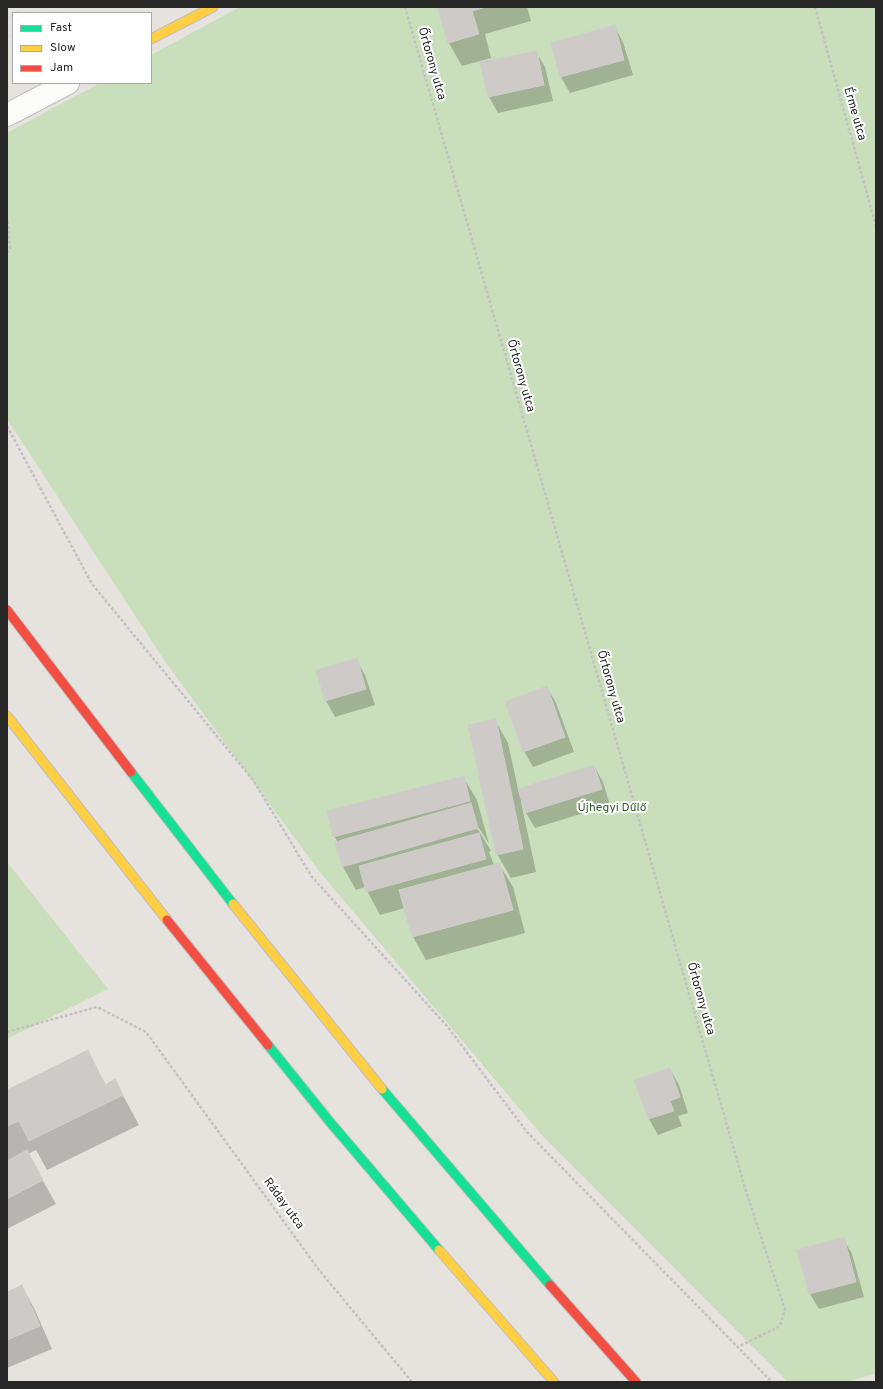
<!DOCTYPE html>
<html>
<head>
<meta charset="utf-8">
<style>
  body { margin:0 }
  #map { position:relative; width:883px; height:1389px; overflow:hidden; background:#e6e2de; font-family:Overpass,sans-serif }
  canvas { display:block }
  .frame { position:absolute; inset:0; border:8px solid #272727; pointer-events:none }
  .legend { position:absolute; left:12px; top:12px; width:140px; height:72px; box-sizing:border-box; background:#fff; border:1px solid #a9a9a9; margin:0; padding:5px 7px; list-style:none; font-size:12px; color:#272727 }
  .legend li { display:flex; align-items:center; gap:8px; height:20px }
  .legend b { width:20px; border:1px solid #a9a9a9 }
</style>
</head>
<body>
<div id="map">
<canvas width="883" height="1389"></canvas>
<div class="frame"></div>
<ul class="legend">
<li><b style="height:5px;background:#16e098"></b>Fast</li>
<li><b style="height:5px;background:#ffcf43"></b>Slow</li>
<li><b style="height:5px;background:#f24e42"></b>Jam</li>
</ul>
</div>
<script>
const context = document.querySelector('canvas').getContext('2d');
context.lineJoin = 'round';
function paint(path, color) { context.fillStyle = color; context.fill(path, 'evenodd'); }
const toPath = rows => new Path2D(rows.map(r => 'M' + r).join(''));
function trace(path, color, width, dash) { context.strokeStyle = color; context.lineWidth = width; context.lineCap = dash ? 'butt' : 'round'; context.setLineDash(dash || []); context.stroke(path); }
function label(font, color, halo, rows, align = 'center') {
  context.font = font + ' Overpass,sans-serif'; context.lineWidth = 4; context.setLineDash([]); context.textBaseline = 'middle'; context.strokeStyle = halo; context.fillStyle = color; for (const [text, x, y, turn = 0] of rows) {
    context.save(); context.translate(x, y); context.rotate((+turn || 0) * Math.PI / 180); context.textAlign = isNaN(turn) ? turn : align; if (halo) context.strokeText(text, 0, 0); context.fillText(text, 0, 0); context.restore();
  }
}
const green = toPath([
  [240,7,876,7,876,1373,847,1382,788,1382,541,1134,319,871,164,660,7,419,7,133,100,83,151,83,151,55],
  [7,862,108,989,7,1039]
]);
const shadow = toPath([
  [438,7,527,7,531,21,485,34,491,58,462,66,449,43],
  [614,26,623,42,633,75,570,93,561,77,552,44],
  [536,52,545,67,553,101,498,113,489,97,482,63],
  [356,659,365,675,375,705,335,717,326,701,317,671],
  [547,687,556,703,574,752,533,767,524,751],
  [495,720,508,743,518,789,594,766,603,782,610,805,535,828,526,813,522,801,521,802,536,872,511,878,497,854],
  [463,777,477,800,489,844,479,828,477,828,491,851,489,852,494,865,499,864,513,887,525,933,426,960,413,937,405,908,380,915,365,887,356,890,343,867,338,842,334,836],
  [87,1051,106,1085,115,1081,139,1125,47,1170,36,1150,28,1154,56,1204,7,1229,7,1091],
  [670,1069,679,1085,688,1113,678,1116,682,1126,658,1135,649,1119,635,1081],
  [843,1238,852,1254,864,1297,819,1309,810,1294],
  [22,1286,35,1310,52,1349,7,1368,7,1293]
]);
const building = toPath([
  [437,7,486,7,472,11,479,34,448,43,437,7],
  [615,25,624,60,560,77,551,43,615,25],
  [537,51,544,85,488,97,480,62,537,51],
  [357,658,366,689,325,701,316,670,357,658],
  [547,686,565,737,523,752,505,702,547,686],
  [496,719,523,849,496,855,468,725,496,719],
  [594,765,602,789,525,813,518,789,594,765],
  [464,776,470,801,333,837,327,811,464,776],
  [471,803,478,828,342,867,335,842,471,803],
  [479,833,486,859,366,892,359,866,479,833],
  [500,863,513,910,412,937,399,890,500,863],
  [88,1050,105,1085,115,1079,123,1095,29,1141,19,1121,7,1126,7,1090,88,1050],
  [670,1068,680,1097,670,1101,674,1111,648,1119,634,1080,670,1068],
  [27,1150,43,1180,7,1199,7,1161,27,1150],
  [844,1237,856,1282,809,1294,797,1250,844,1237],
  [22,1285,40,1326,7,1340,7,1292,22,1285]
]);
const path = toPath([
  [405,7,745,1188,785,1309,780,1326,738,1347],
  [815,7,876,226],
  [7,216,10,248,7,252],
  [7,426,92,584,253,780,312,877,447,1026,527,1132,772,1382],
  [7,1032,97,1007,146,1032,319,1270,412,1382]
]);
const street = toPath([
  [7,115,68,83]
]);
const fast = toPath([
  [131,772,233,904],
  [268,1045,330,1122,439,1250],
  [382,1089,550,1285]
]);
const slow = toPath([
  [151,39,213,7],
  [7,716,167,920],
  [233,904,382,1089],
  [439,1250,554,1382]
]);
const jam = toPath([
  [7,610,131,772],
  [167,920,268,1045],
  [550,1285,636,1382]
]);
const tram = toPath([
  [15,13,25,7],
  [48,13,58,7],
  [7,18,13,14],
  [7,37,13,33]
]);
const streetNames = [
  ["Őrtorony utca",431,64,74],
  ["Érme utca",854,114,74],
  ["Őrtorony utca",520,376,74],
  ["Őrtorony utca",610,687,74],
  ["Őrtorony utca",700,999,74],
  ["Ráday utca",283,1204,54]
];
const parkNames = [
  ["Újhegyi Dűlő",612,809]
];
paint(green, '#c9deba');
paint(shadow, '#0003');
paint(building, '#cdcac7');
trace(building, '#d0ceca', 1);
trace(street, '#c0bebf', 24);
trace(fast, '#c0bebf', 11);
trace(slow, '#c0bebf', 11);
trace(jam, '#c0bebf', 11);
trace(path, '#c2c2c2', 2.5, [3, 2]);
trace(street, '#fbfbfa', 22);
trace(fast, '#16e098', 9);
trace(slow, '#ffcf43', 9);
trace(jam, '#f24e42', 9);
trace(tram, '#dcdcdd', 1);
label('12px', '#272727', '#fff', streetNames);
label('12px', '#2d5b20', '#fff', parkNames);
</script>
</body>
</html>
